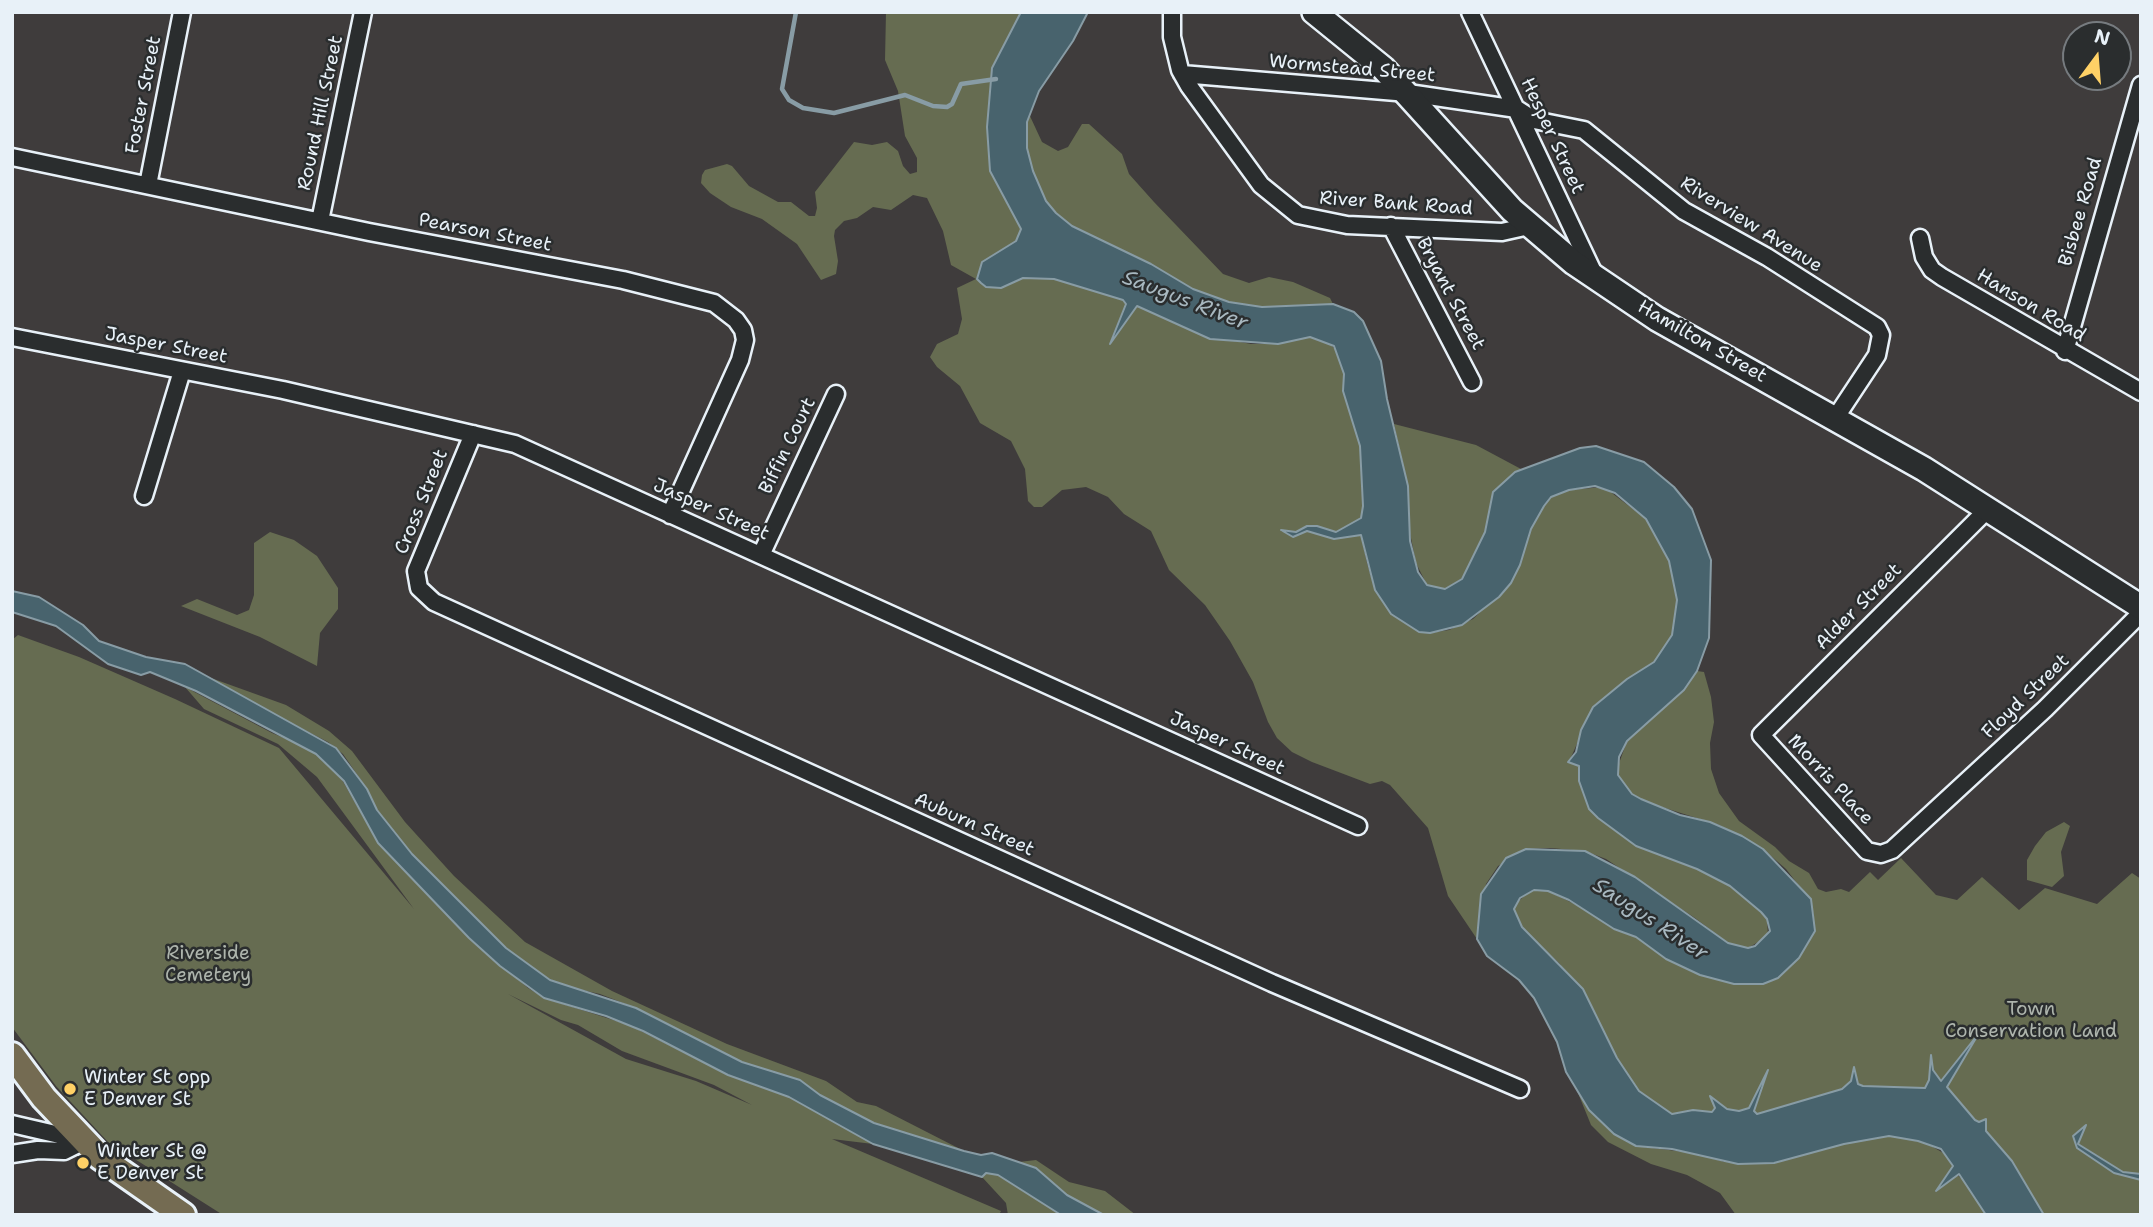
<!DOCTYPE html>
<html>
<head>
<meta charset="utf-8">
<style>
  body { margin:0 }
  #map { position:relative; width:2153px; height:1227px; overflow:hidden; background:#3f3c3c; font-family:"Shantell Sans",sans-serif }
  canvas { display:block }
  .frame { position:absolute; inset:0; border:14px solid #e8f1f8; pointer-events:none }
  .north { position:absolute; left:2062px; top:21px; width:70px; height:70px; box-sizing:border-box; background:#2a2d2e; border:2px solid #767b7f; border-radius:50%; rotate:16deg; font-size:19px; font-weight:700; line-height:28px; text-align:center; color:#e8f1f8 }
  .north::after { content:''; display:block; margin:auto; width:24px; height:32px; background:#ffd166; clip-path:polygon(50% 0,100% 100%,50% 72%,0 100%) }
</style>
</head>
<body>
<div id="map">
<canvas width="2153" height="1227"></canvas>
<div class="frame"></div>
<div class="north">N</div>
</div>
<script>
const context = document.querySelector('canvas').getContext('2d');
context.lineJoin = 'round';
function paint(path, color) { context.fillStyle = color; context.fill(path, 'evenodd'); }
const toPath = rows => new Path2D(rows.map(r => 'M' + r).join(''));
function trace(path, color, width, dash) { context.strokeStyle = color; context.lineWidth = width; context.lineCap = dash ? 'butt' : 'round'; context.setLineDash(dash || []); context.stroke(path); }
function label(font, color, halo, rows, align = 'center') {
  context.font = font + ' "Shantell Sans",sans-serif'; context.lineWidth = 5; context.setLineDash([]); context.textBaseline = 'middle'; context.strokeStyle = halo; context.fillStyle = color; for (const [text, x, y, turn = 0] of rows) {
    context.save(); context.translate(x, y); context.rotate((+turn || 0) * Math.PI / 180); context.textAlign = isNaN(turn) ? turn : align; if (halo) context.strokeText(text, 0, 0); context.fillText(text, 0, 0); context.restore();
  }
}
const green = toPath([
  [886,12,1021,12,992,68,987,127,990,171,1021,228,1016,241,982,262,986,287,1001,288,1023,278,1054,279,1123,300,1126,303,1110,343,1137,306,1203,335,1251,344,1278,344,1310,337,1329,343,1336,350,1344,374,1343,391,1360,446,1363,506,1361,535,1367,563,1375,590,1391,613,1430,633,1449,630,1473,619,1511,583,1531,529,1544,506,1551,497,1569,490,1604,487,1646,519,1669,561,1676,585,1677,614,1672,635,1654,662,1627,679,1593,707,1569,762,1579,766,1579,781,1589,809,1598,818,1636,846,1697,869,1730,886,1753,902,1767,919,1768,936,1748,948,1728,943,1695,918,1606,859,1585,851,1550,848,1526,849,1498,866,1486,884,1477,939,1448,896,1428,828,1390,785,1382,781,1370,784,1312,762,1292,752,1277,738,1268,722,1253,682,1230,641,1205,605,1169,570,1151,531,1124,514,1108,497,1086,487,1062,490,1042,507,1034,507,1028,501,1025,469,1011,441,980,423,960,386,937,367,930,357,937,344,958,334,962,319,957,288,976,279,951,265,943,231,927,198,913,195,891,210,873,207,857,218,844,221,835,230,834,236,838,261,836,274,821,280,797,244,762,219,731,207,710,193,701,183,702,175,705,170,727,164,732,166,749,186,778,202,791,202,809,216,815,216,817,208,815,192,854,142,872,145,887,142,898,151,903,166,910,174,917,172,917,158,905,136,898,91,885,60],
  [1029,114,1042,142,1058,151,1068,147,1082,124,1089,124,1122,154,1129,174,1154,202,1223,274,1249,283,1269,277,1293,282,1330,298,1333,304,1262,307,1234,304,1080,247,1032,185,1025,144],
  [1394,424,1476,445,1521,469,1493,492,1485,532,1476,555,1461,579,1445,589,1427,585,1416,563,1406,513,1408,486],
  [270,532,294,540,317,556,338,588,338,609,320,633,317,666,260,637,181,606,197,599,237,615,249,610,254,595,254,543],
  [18,635,79,657,175,699,279,748,414,909,317,777,278,744,204,709,185,687,272,733,306,747,337,771,378,843,469,938,528,988,544,998,629,1025,728,1075,789,1096,873,1144,832,1139,1001,1211,999,1215,223,1215,108,1142,56,1086,12,1027,12,640],
  [508,994,561,1020,578,1025,622,1051,714,1085,752,1105,696,1081,626,1059],
  [1697,671,1704,672,1711,697,1714,722,1710,743,1711,769,1719,793,1739,821,1775,847,1789,861,1809,873,1818,889,1826,892,1841,889,1849,892,1870,872,1878,880,1901,858,1936,895,1957,900,1982,877,2019,910,2045,888,2097,904,2132,873,2141,879,2141,1215,2043,1215,2022,1177,1975,1120,1750,1121,1667,1113,1639,1098,1560,964,1526,932,1515,915,1514,906,1529,891,1548,891,1720,976,1814,915,1806,895,1786,869,1763,849,1719,825,1649,803,1632,794,1619,779,1617,769,1627,741,1684,690],
  [211,678,286,705,329,731,352,751,405,822,454,876,525,942,612,991,727,1044,826,1081,857,1102,876,1106,964,1151,874,1123,820,1095,800,1080,742,1062,636,1008,600,994,563,986,537,972,506,948,412,854,377,810,367,789,343,754,328,742,238,696],
  [2064,822,2070,826,2061,852,2064,876,2052,887,2027,880,2027,860,2035,846,2046,832],
  [1578,1093,1589,1110,1627,1142,1644,1147,1693,1153,1725,1162,1774,1163,1844,1144,1890,1136,1926,1143,1945,1154,1953,1166,1951,1170,1967,1183,1986,1215,1736,1215,1720,1193,1687,1175,1651,1164,1608,1142,1591,1125],
  [1036,1160,1069,1182,1105,1191,1136,1215,1096,1213,1067,1195,1036,1168,1019,1162],
  [986,1172,998,1175,1022,1187,1061,1215,1008,1215,1006,1203,982,1177]
]);
const water = toPath([
  [1021,12,1088,12,1073,41,1039,91,1027,122,1027,148,1033,171,1046,201,1056,213,1072,226,1151,264,1193,289,1229,302,1262,307,1333,304,1354,312,1363,321,1381,361,1387,399,1408,486,1410,541,1418,572,1427,585,1445,589,1462,579,1485,532,1493,492,1515,472,1580,448,1596,446,1644,462,1674,487,1692,509,1711,560,1709,638,1697,671,1684,690,1627,741,1619,757,1618,775,1632,794,1641,799,1680,815,1710,822,1742,836,1763,849,1811,899,1815,931,1799,958,1778,978,1763,984,1734,984,1700,975,1666,959,1636,937,1614,929,1569,900,1548,891,1534,890,1520,898,1514,909,1522,927,1583,989,1617,1058,1639,1091,1672,1114,1693,1110,1712,1112,1715,1108,1710,1096,1727,1109,1739,1111,1749,1108,1768,1070,1754,1111,1757,1114,1842,1089,1851,1081,1854,1067,1858,1084,1863,1086,1925,1088,1929,1080,1931,1055,1933,1070,1941,1081,1979,1033,1947,1087,1975,1120,1979,1122,1986,1119,1986,1131,2012,1161,2044,1215,1986,1215,1959,1174,1936,1191,1953,1166,1941,1149,1918,1141,1889,1136,1844,1144,1774,1163,1738,1164,1672,1149,1636,1146,1614,1134,1589,1110,1566,1072,1557,1042,1534,998,1519,980,1487,956,1477,939,1481,894,1506,858,1526,849,1585,851,1635,877,1728,943,1748,948,1755,946,1770,931,1767,919,1761,912,1730,886,1697,869,1636,846,1598,818,1589,809,1579,781,1579,766,1568,762,1576,752,1581,730,1593,707,1627,679,1654,662,1672,635,1677,600,1669,561,1646,519,1615,493,1595,486,1569,490,1551,497,1544,506,1531,529,1520,565,1511,583,1499,597,1462,625,1430,633,1419,632,1391,614,1375,590,1361,535,1334,539,1307,531,1293,537,1281,530,1296,532,1307,526,1317,526,1336,532,1361,518,1363,506,1360,446,1343,391,1344,374,1334,346,1310,337,1278,344,1210,339,1137,306,1110,344,1126,304,1123,300,1054,279,1023,278,1001,288,986,287,981,283,977,279,982,262,1016,241,1021,229,990,171,987,127,992,68,1021,12],
  [12,591,39,597,83,625,99,641,146,657,185,664,336,748,367,789,377,810,412,854,506,948,550,980,636,1008,742,1062,800,1080,820,1095,874,1123,964,1151,981,1155,992,1153,1036,1168,1067,1195,1104,1215,1061,1215,998,1175,986,1173,982,1177,873,1144,789,1097,728,1075,643,1031,606,1016,544,998,500,966,469,938,378,843,344,781,316,754,196,691,150,672,141,675,108,664,56,626,12,612,12,591],
  [2086,1125,2078,1144,2123,1172,2141,1174,2141,1180,2114,1173,2077,1148,2073,1136,2086,1125]
]);
const stream = toPath([
  [796,12,782,89,789,100,803,108,834,113,905,95,933,106,947,107,952,104,961,84,996,79]
]);
const street = toPath([
  [1172,12,1172,37,1180,70,1189,86,1261,185,1298,215,1347,225,1502,232,1529,226],
  [1470,12,1595,276],
  [1182,74,1408,93,1517,109,1534,120,1584,130,1684,211,1767,257,1877,327,1881,335,1877,355,1836,417],
  [12,157,369,232,623,280,714,303,736,320,743,330,745,340,740,360,670,515],
  [148,185,182,12],
  [320,221,363,12],
  [1391,226,1472,382],
  [1920,238,1924,257,1932,270,1942,277,2141,392],
  [12,337,283,390,515,444,1358,826],
  [2065,351,2141,85],
  [473,434,416,571,419,588,434,602,1272,983,1520,1089],
  [144,496,182,371],
  [1988,509,1761,735,1867,851,1881,854,1892,850,2045,709,2141,613],
  [761,555,836,394],
  [12,1124,81,1140],
  [12,1154,38,1150,64,1151,84,1141]
]);
const secondary = toPath([
  [1314,12,1383,68,1512,210,1574,263,1657,319,1924,469,2141,607]
]);
const primary = toPath([
  [12,1055,44,1098,100,1157,183,1215]
]);
const markers = [
  [70,1089,7,"#ffd166"],
  [83,1163,7,"#ffd166"]
];
const streetNames = [
  ["Wormstead Street",1352,69,5],
  ["Foster Street",144,95,-79],
  ["Round Hill Street",321,113,-78],
  ["Hesper Street",1552,136,65],
  ["River Bank Road",1396,204,4],
  ["Bisbee Road",2081,212,-74],
  ["Riverview Avenue",1751,225,32],
  ["Pearson Street",485,233,11],
  ["Bryant Street",1450,294,62],
  ["Hanson Road",2031,306,31],
  ["Hamilton Street",1702,342,30],
  ["Jasper Street",166,346,11],
  ["Biffin Court",788,446,-64],
  ["Cross Street",422,502,-68],
  ["Jasper Street",711,510,24],
  ["Alder Street",1859,607,-45],
  ["Floyd Street",2026,697,-44],
  ["Jasper Street",1227,744,25],
  ["Morris Place",1830,780,47],
  ["Auburn Street",974,825,24]
];
const parkNames = [
  ["Riverside",208,954],
  ["Cemetery",208,976],
  ["Town",2031,1010],
  ["Conservation Land",2031,1032]
];
const poiNames = [
  ["Winter St opp",84,1078],
  ["E Denver St",84,1100],
  ["Winter St @",97,1152],
  ["E Denver St",97,1174]
];
const waterNames = [
  ["Saugus River",1185,301,21],
  ["Saugus River",1650,920,33]
];
paint(green, '#666c51');
paint(water, '#48636d');
trace(water, '#889ca5', 2);
trace(stream, '#889ca5', 4.5);
trace(street, '#e8f1f8', 21);
trace(secondary, '#e8f1f8', 28);
trace(primary, '#e8f1f8', 30);
trace(street, '#2a2d2e', 16);
trace(secondary, '#2a2d2e', 23);
trace(primary, '#746b52', 24);
for (const [x, y, r, color] of markers) { const dot = new Path2D(); dot.arc(x, y, r, 0, 2 * Math.PI); context.fillStyle = color; context.fill(dot); trace(dot, '#2a2d2e', 2.5); }
label('19px', '#e8f1f8', '#2a2d2e', streetNames);
label('19px', '#aeb5ad', '#2a2d2e', parkNames);
label('19px', '#e8f1f8', '#2a2d2e', poiNames, 'left');
label('italic 21px', '#a8b8c0', '#2a2d2e', waterNames);
</script>
</body>
</html>
